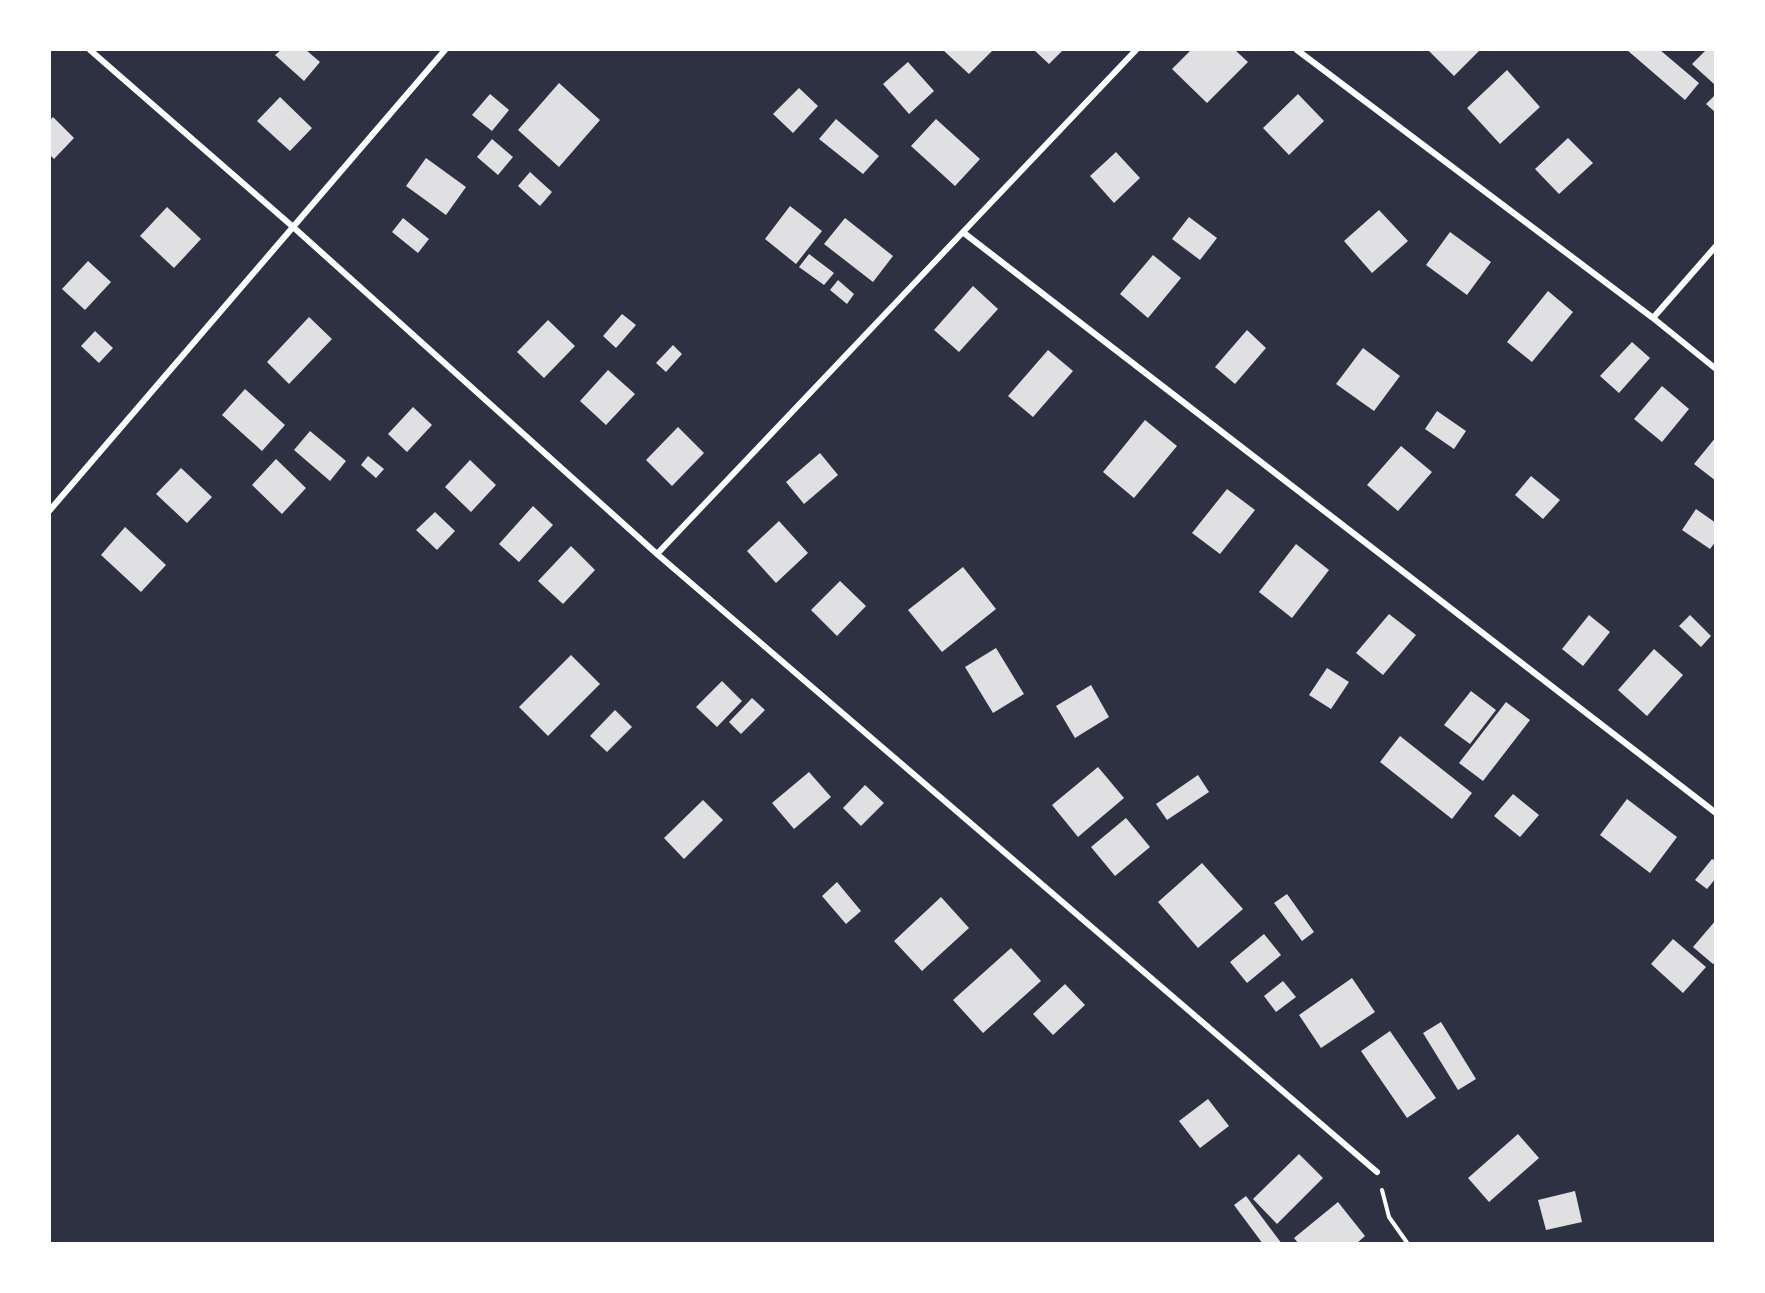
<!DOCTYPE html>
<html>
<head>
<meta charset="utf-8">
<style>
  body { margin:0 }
  #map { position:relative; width:1765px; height:1293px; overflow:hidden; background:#2d3142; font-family:Overpass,sans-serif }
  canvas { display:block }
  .frame { position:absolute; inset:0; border:51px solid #fff; pointer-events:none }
</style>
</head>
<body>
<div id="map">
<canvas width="1765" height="1293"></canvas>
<div class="frame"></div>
</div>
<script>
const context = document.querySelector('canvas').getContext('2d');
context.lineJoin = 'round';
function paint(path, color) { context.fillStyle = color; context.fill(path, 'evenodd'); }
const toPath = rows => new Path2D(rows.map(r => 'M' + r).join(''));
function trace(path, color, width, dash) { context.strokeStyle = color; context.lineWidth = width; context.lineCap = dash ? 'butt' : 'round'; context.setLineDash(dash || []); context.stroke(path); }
const building = toPath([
  [281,50,306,50,320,62,304,81,275,55],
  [943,50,993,50,969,74],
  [1034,50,1063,50,1049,64],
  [1191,50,1235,50,1248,62,1207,103,1172,69],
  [1428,50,1480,50,1454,76],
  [1627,50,1660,50,1699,83,1685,100],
  [1706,50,1716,50,1716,82,1714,84,1692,64],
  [908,62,934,91,909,114,883,84],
  [1507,70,1540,107,1500,144,1467,108],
  [559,83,600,120,559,167,518,130],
  [799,88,818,106,793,133,773,114],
  [490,94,509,110,492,131,472,115],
  [1298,94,1324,121,1289,155,1263,128],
  [1716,94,1716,113,1706,104],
  [280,97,312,128,290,151,257,121],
  [53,117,74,138,54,159,50,155,50,120],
  [836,119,879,156,863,174,819,139],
  [936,119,980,159,955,186,911,146],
  [1568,138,1593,163,1559,194,1535,169],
  [492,139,513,157,498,175,477,157],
  [1116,152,1140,178,1114,203,1090,176],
  [426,158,466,187,446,215,406,186],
  [530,172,552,192,540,206,518,186],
  [790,206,822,231,796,264,765,239],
  [167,207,201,239,174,268,140,236],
  [1379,210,1408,241,1372,273,1344,241],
  [1189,217,1217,238,1200,260,1172,239],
  [403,218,429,239,418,253,392,232],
  [845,218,893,256,873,282,824,244],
  [1450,232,1491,262,1467,295,1426,265],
  [809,254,834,273,824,285,799,267],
  [1153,255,1181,278,1148,318,1120,294],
  [88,261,111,282,85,310,62,289],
  [838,280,854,294,847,304,830,290],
  [973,286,998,309,959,352,934,330],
  [1548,291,1573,312,1532,362,1507,342],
  [622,314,636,325,616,348,603,336],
  [309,317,332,339,289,384,267,362],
  [548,320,575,346,544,378,517,352],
  [1247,330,1266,348,1235,384,1215,367],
  [95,331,113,348,99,363,81,346],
  [1632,342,1650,358,1619,393,1600,376],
  [673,345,682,354,666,372,656,363],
  [1363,348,1400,376,1374,411,1336,384],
  [1048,350,1073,371,1033,417,1008,396],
  [608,370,635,394,606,425,580,401],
  [1662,386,1689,409,1662,442,1634,419],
  [245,389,285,425,262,451,222,415],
  [413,407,432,425,407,452,388,434],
  [1437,411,1466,431,1454,449,1425,429],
  [1145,420,1177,446,1134,498,1103,472],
  [678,427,704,453,672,486,646,460],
  [310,431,346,461,330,481,294,450],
  [1716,437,1716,481,1694,464],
  [1401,446,1432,472,1398,511,1367,485],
  [820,453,838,475,804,504,786,482],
  [368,456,384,469,376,478,361,465],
  [276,459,306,488,282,514,252,485],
  [470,460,496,485,471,512,445,487],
  [181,468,212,497,187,523,156,494],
  [1531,476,1560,500,1543,519,1515,495],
  [1227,489,1255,510,1220,554,1192,533],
  [533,506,553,525,519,562,499,544],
  [1696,509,1716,523,1716,541,1710,549,1682,530],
  [435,512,455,531,437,550,416,530],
  [779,521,808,553,776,583,747,551],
  [125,527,166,565,141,592,101,555],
  [1296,544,1329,570,1292,618,1259,592],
  [571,546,595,570,563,604,538,581],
  [963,567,996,609,942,652,908,610],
  [840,581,866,606,837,636,811,610],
  [1389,614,1416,635,1383,675,1356,653],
  [1589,615,1610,632,1583,666,1562,649],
  [1690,615,1711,636,1701,647,1679,626],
  [996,648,1024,694,993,713,965,667],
  [1654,649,1683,675,1647,716,1618,690],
  [571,655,600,684,548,736,519,707],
  [1327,668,1349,682,1331,709,1309,695],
  [722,681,742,701,717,727,696,707],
  [1091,685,1109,717,1075,738,1056,706],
  [1471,691,1496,710,1470,744,1444,725],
  [752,698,765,710,741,734,729,722],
  [1506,702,1530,720,1483,781,1459,763],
  [615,710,632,727,607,752,590,736],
  [1400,736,1472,793,1452,819,1380,762],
  [1098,767,1124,798,1078,837,1052,805],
  [809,772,831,797,794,829,772,803],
  [1198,775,1209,792,1167,820,1156,804],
  [865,785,884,803,861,826,843,808],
  [1513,794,1539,815,1520,837,1494,816],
  [1627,799,1677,837,1650,873,1600,835],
  [703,800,723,820,684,859,664,838],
  [1126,818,1150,847,1115,876,1091,847],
  [1712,859,1716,861,1716,878,1707,889,1695,880],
  [1202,863,1243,909,1198,948,1158,902],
  [837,882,861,911,846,924,822,896],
  [1287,894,1314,932,1302,941,1274,903],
  [941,897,969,928,922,971,894,941],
  [1716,920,1716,961,1713,964,1693,947],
  [1264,934,1281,955,1247,983,1230,962],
  [1673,939,1706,967,1683,993,1651,964],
  [1011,948,1041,981,983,1033,953,1000],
  [1352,978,1375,1012,1321,1048,1299,1015],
  [1283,981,1296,997,1276,1012,1264,996],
  [1065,984,1085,1005,1053,1035,1033,1014],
  [1441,1022,1476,1079,1458,1090,1423,1033],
  [1390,1031,1436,1098,1407,1118,1361,1051],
  [1208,1099,1229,1126,1200,1148,1179,1121],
  [1518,1134,1539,1158,1489,1202,1468,1178],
  [1299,1154,1323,1178,1277,1224,1253,1199],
  [1575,1191,1582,1222,1546,1230,1538,1200],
  [1246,1196,1282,1244,1263,1244,1234,1205],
  [1338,1202,1365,1236,1356,1244,1299,1244,1294,1238]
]);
const path = toPath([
  [1382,1190,1389,1217,1408,1244]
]);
const minor = toPath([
  [90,50,292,226,657,554,1377,1172],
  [1297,50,1653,318,1716,369],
  [964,233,1716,813],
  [1653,318,1716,246],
  [50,510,445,50],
  [657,554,1136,50]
]);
paint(building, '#e0e0e3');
trace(path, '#fff', 4);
trace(minor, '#fff', 6);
</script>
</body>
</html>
